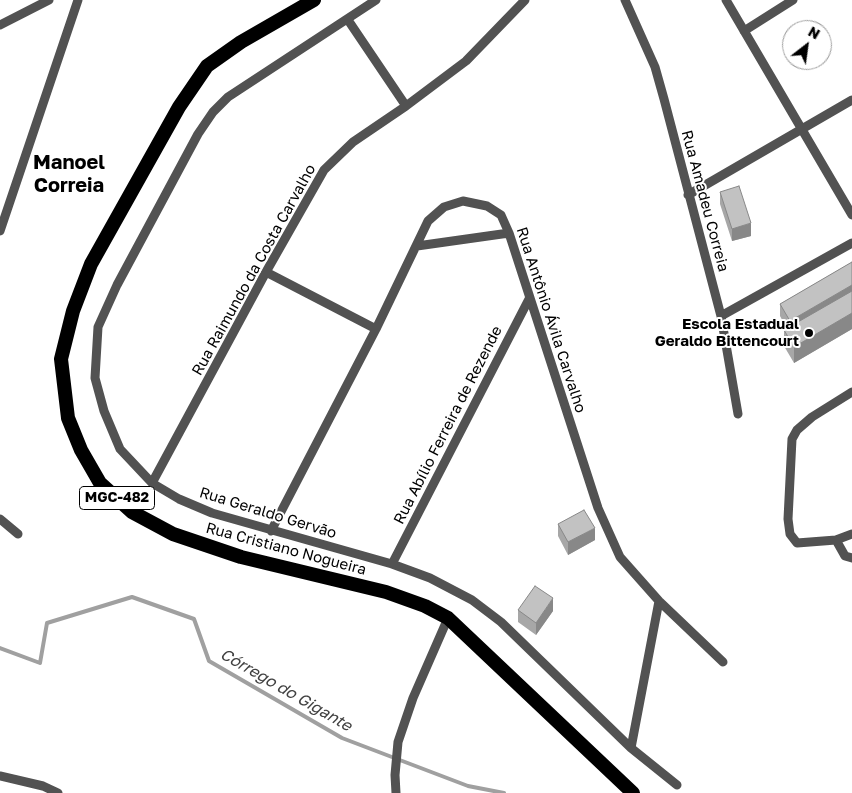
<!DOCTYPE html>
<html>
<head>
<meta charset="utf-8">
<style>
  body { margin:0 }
  #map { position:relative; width:852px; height:793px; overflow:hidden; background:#fff; font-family:"Golos Text",sans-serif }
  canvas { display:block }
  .north { position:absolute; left:782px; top:20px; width:50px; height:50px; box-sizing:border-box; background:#fff; border:1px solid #999; border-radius:50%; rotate:30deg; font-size:14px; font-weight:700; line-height:20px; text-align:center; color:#000 }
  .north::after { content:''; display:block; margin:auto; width:18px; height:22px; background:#000; clip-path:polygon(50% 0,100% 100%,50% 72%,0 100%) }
</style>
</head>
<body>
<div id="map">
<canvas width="852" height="793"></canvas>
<div class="north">N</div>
</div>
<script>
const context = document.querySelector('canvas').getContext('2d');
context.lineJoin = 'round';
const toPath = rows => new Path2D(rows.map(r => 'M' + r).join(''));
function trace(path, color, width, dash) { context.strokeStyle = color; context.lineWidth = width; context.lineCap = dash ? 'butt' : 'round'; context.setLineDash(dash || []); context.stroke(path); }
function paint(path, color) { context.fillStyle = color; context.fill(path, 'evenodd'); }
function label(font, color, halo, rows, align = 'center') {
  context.font = font + ' "Golos Text",sans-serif'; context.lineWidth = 4; context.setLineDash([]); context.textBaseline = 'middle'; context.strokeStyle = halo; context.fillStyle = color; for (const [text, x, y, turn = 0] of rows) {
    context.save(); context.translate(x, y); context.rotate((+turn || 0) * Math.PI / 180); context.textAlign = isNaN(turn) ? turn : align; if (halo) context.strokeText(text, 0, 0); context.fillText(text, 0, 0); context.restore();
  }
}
const stream = toPath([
  [0,648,40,663,47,623,132,597,194,619,209,661,342,738,468,786,504,793]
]);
const minor = toPath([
  [376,0,228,97,213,112,198,134,117,285,98,327,95,378,104,411,120,449,152,483,179,499,212,513,392,564,430,578,472,600,501,622,631,748,677,785],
  [625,0,655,67,664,99,721,316,738,414],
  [726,0,852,215],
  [348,20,406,106],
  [0,25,49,0],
  [744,31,793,0],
  [688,195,852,100],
  [0,231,78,0],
  [417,246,509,233],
  [266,272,376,329],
  [721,316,852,243],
  [852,392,812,417,797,430,792,439,788,519,790,534,797,543,836,540,852,534],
  [152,483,266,272,324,170,353,142,406,106,466,61,525,0],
  [0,519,18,534],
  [271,531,376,329,428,221,444,207,463,201,487,206,501,215,509,233,598,508,620,557,659,601,723,662],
  [836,540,845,556,852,558],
  [392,564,529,299],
  [631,748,659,601],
  [0,776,43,786,58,793],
  [396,793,395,775,398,742,413,698,448,618]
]);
const trunk = toPath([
  [314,0,241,42,207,66,179,107,91,264,73,311,61,359,68,418,81,450,100,483,132,512,173,534,241,557,386,592,425,606,448,618,633,793]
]);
const wall = toPath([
  [720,192,751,236,732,241,720,204],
  [852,262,852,329,794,363,784,346,784,330,787,329,780,316,780,304],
  [558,524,595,540,568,555,558,536],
  [518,610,553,611,536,635,518,622]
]);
const shadedWall = toPath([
  [751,223,751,236,732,241,732,229],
  [852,285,852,297,790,333,790,321],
  [852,313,852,329,794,363,794,347],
  [595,528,595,540,568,555,568,542],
  [553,598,553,611,536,635,536,623]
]);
const building = toPath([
  [739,186,751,223,732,229,720,192,739,186],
  [852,262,852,285,790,321,780,304,852,262],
  [852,291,852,313,794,347,784,330,852,291],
  [584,510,595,528,568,542,558,524,584,510],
  [535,586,553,598,536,623,518,610,535,586]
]);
const markers = [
  [809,333,5,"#000"]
];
const shields = [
  [117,498,75]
];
const shieldNames = [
  ["MGC-482",117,498]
];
const streetNames = [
  ["Rua Amadeu Correia",705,201,75],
  ["Rua Raimundo da Costa Carvalho",254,270,-61],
  ["Rua Antônio Ávila Carvalho",551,320,72],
  ["Rua Abílio Ferreira de Rezende",448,425,-63],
  ["Rua Geraldo Gervão",268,513,17],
  ["Rua Cristiano Nogueira",286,549,15]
];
const poiNames = [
  ["Escola Estadual",799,324],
  ["Geraldo Bittencourt",799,341]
];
const waterNames = [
  ["Córrego do Gigante",286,690,30]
];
const districtNames = [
  ["Manoel",69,163],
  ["Correia",69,186]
];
trace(stream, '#a0a0a0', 4);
trace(minor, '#525252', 9);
trace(trunk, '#000', 14);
paint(wall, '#a7a7a7');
paint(shadedWall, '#888');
paint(building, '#c2c2c2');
trace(building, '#888', 1);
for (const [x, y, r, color] of markers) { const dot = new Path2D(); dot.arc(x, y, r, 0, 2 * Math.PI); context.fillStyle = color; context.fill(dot); trace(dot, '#fff', 2); }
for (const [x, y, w] of shields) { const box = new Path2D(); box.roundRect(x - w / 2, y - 11.5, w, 23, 4); context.fillStyle = '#fff'; context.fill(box); trace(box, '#000', 1); }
label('bold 14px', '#000', null, shieldNames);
label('15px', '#000', '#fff', streetNames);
label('bold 15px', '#000', '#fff', poiNames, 'right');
label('italic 16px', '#414141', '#fff', waterNames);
label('bold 20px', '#000', '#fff', districtNames);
</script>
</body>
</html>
